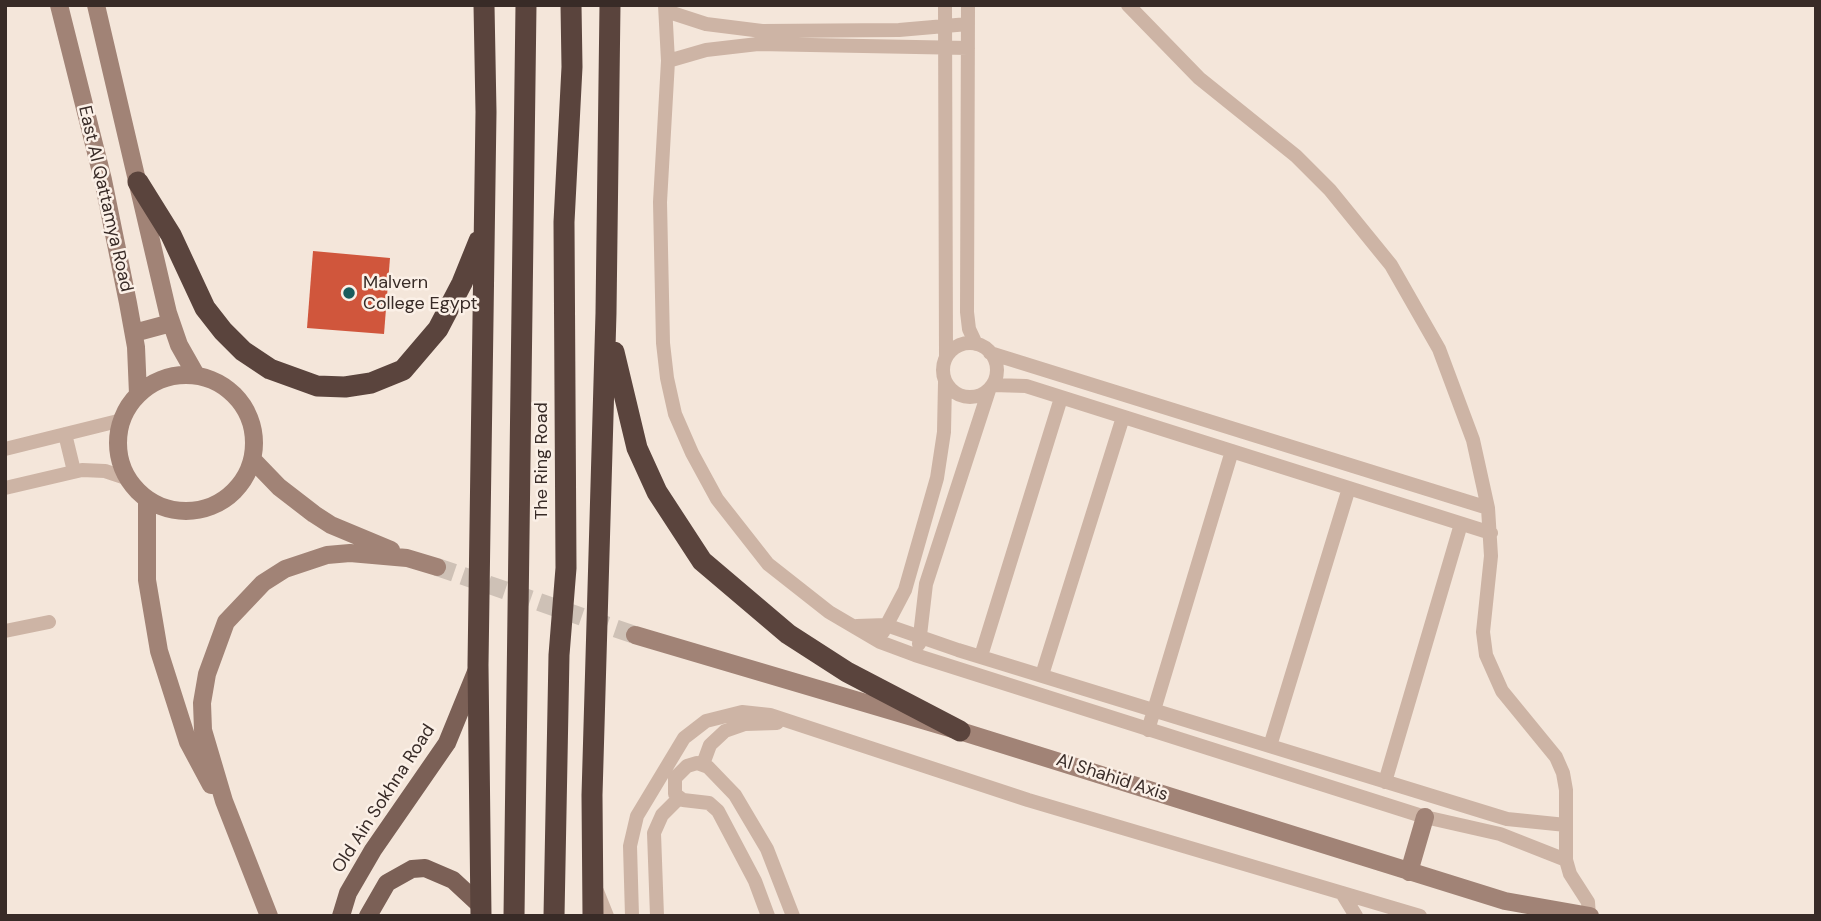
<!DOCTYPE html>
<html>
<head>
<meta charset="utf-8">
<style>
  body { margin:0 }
  #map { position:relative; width:1821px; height:921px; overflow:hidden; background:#f4e6da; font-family:"DM Sans",sans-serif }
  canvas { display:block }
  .frame { position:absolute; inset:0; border:7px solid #382b27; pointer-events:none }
</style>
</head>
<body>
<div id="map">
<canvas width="1821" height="921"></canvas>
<div class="frame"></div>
</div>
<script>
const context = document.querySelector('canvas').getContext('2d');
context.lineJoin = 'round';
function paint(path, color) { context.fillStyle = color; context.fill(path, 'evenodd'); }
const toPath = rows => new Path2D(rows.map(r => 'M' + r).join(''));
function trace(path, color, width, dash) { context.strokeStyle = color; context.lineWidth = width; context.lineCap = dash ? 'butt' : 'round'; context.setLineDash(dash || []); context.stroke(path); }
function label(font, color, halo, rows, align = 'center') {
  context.font = font + ' "DM Sans",sans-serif'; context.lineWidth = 5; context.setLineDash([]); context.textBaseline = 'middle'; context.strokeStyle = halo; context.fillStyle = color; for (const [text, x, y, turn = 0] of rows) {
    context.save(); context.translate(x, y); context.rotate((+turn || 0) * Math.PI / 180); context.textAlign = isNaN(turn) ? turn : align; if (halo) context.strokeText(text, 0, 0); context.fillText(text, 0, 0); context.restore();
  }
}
const building = toPath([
  [313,251,390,258,384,334,307,328]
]);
const secondaryTunnel = toPath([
  [437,567,635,635]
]);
const street = toPath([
  [665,5,668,61,660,202,663,343,667,378,675,414,692,453,717,499,768,564,829,612,880,642,915,655,1425,817,1500,834,1566,860],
  [945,5,946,357],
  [968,5,967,312,969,329,976,344],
  [1128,5,1199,78,1296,156,1330,190,1391,265,1439,349,1473,440,1488,508,1491,556,1483,632,1486,655,1502,691,1556,757,1563,773,1566,790,1566,860,1570,874,1588,902,1589,916],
  [666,11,706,24,762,31,899,30,968,24],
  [668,61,706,50,758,44,968,48],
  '943 370a27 27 0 1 1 54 0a27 27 0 1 1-54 0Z',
  [990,353,1488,508],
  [993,385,1026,386,1491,533],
  [65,434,74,471],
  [5,449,122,420],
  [5,488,82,470,105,471,129,479],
  [857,626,886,625,958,650,1507,819,1566,825],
  [5,631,49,622],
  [883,632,905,590,937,478,944,432,945,382],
  [919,644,926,584,989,390],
  [981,656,1061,398],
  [1042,675,1123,417],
  [1148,730,1232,451],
  [1270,746,1349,488],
  [703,764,710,745,725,731,745,724,777,723],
  [1385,782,1461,524],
  [597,891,607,916],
  [1342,893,1356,916],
  [632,916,630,846,637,816,684,738,706,721,742,712,770,715,1028,800,1420,916],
  [657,916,654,833,662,815,679,798],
  [768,916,755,881,718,811,709,803,683,800,675,794,675,778,687,766,697,763,708,767,735,795,767,849,793,916]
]);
const secondary = toPath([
  [59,5,103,180,128,303,136,347,138,394],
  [96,5,168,313,179,345,196,375],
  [134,333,171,323],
  '118 443a68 68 0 1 1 136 0a68 68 0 1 1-136 0Z',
  [252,459,279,487,314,514,331,525,391,550],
  [147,499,147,580,159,651,188,742,211,785],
  [635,635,960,731,1505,901,1590,916],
  [1409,872,1425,817],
  [269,916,224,801,203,730,202,703,207,674,226,622,263,583,285,569,327,555,350,553,407,558,437,567]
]);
const primary = toPath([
  [341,916,348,893,373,850,447,743,476,672],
  [368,916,387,883,412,869,425,868,453,880,481,906]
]);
const highway = toPath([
  [138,182,171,235,205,308,223,331,243,351,270,369,317,386,345,387,371,383,403,370,438,329,462,283,479,241],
  [614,352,637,448,657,492,702,561,788,634,847,672,960,731],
  [481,916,478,665,486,112,484,5],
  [514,916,526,5],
  [554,916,559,655,566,568,564,222,572,67,571,5],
  [593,916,592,795,606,313,610,5]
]);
const markers = [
  [349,293,7,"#195d5d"]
];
const streetNames = [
  ["East Al Qattamya Road",105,199,77],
  ["The Ring Road",542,461,-90],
  ["Al Shahid Axis",1112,778,18],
  ["Old Ain Sokhna Road",384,799,-57]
];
const poiNames = [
  ["Malvern",363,283],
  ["College Egypt",363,304]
];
paint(building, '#d0563c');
trace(secondaryTunnel, '#cec1b6', 18, [18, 9]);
trace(street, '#cdb4a5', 14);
trace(secondary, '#a18376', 18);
trace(primary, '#7b6056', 18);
trace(highway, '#5a443d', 21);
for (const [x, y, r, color] of markers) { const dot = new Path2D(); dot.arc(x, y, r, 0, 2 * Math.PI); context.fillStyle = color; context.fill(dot); trace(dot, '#fbf0e7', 2.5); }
label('18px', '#382b27', '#fbf0e7', streetNames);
label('18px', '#382b27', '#fbf0e7', poiNames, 'left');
</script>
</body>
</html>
